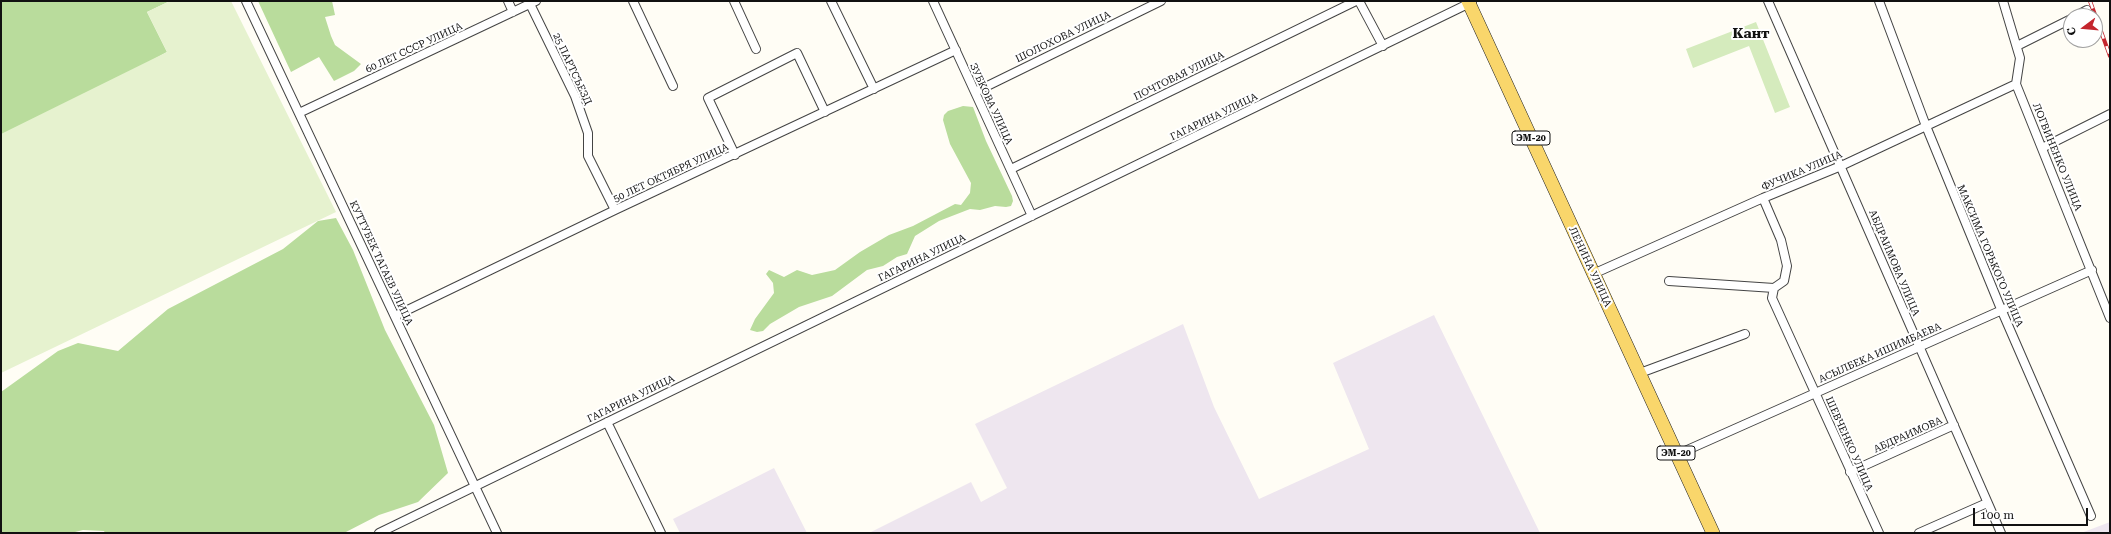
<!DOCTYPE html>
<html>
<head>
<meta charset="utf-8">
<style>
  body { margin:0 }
  #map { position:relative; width:2111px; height:534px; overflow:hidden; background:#fffdf5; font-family:"Roboto Serif",serif }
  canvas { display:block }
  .frame { position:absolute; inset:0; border:2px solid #111; pointer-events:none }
  .north { position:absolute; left:2063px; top:8px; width:40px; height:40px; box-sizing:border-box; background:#fff; border:1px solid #a0a0a0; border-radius:50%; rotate:254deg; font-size:11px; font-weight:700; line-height:16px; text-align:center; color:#111 }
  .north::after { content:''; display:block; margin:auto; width:14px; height:18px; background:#c4262e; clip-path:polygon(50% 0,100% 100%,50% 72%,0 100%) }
  .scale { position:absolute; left:1973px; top:508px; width:115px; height:18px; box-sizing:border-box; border:2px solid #111; border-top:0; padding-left:5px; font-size:12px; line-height:14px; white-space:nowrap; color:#111; -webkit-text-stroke:3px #fff; paint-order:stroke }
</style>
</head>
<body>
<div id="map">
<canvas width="2111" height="534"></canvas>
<div class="frame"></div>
<div class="north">С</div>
<div class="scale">100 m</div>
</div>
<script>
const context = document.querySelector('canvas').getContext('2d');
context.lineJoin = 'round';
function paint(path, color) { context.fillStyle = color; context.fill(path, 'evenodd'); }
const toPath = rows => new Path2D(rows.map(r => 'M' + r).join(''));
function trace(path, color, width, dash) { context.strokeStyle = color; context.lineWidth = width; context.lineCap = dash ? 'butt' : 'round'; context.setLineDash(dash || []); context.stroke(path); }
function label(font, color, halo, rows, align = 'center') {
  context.font = font + ' "Roboto Serif",serif'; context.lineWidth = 4; context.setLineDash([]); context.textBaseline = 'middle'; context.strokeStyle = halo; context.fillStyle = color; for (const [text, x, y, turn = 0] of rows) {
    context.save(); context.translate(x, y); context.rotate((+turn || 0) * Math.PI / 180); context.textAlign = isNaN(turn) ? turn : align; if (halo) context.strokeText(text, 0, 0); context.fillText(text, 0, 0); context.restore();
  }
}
const industrial = toPath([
  [1434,315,1540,533,869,533,971,482,981,502,1007,488,975,424,1183,324,1214,407,1259,499,1369,449,1333,363],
  [774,468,807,533,680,533,673,519],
  [2110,522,2110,533,2081,533]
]);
const green = toPath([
  [1756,22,1790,107,1775,113,1749,46,1693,68,1686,49]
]);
const forest = toPath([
  [1,1,170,1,147,12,167,52,1,143],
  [258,1,332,1,335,15,325,17,331,36,335,45,361,64,354,71,334,81,319,57,291,72],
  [963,106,973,107,986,141,1012,196,1013,201,1011,206,1006,207,995,206,980,210,970,209,939,221,915,236,907,254,897,257,883,266,867,270,832,296,799,307,770,324,763,331,757,332,750,330,755,319,774,293,773,283,766,274,769,270,784,277,797,270,812,275,835,270,860,252,889,235,913,226,955,204,961,205,970,193,971,183,950,144,943,120,944,115,948,111],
  [336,218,353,250,385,330,434,425,448,473,418,502,379,515,344,533,105,533,104,531,83,530,71,533,1,533,1,392,58,351,78,343,118,351,168,309,283,249,318,221]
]);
const pitch = toPath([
  [170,1,231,1,336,212,1,373,1,134,167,52,147,12]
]);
const minor = toPath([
  [246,1,497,533],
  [508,1,513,12],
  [633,1,673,86],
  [734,1,756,49],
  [831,1,874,89],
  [933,1,1032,216],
  [1359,1,1383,46],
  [1768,1,2001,533],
  [1879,1,1926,126,2001,309,2091,516],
  [2003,1,2020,58,2016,84,2110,318],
  [530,4,575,96,588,133,588,156,615,210],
  [2076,16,2087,10],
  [2017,46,2071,19],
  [975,92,1161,1],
  [299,113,536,1],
  [2042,148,2110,114],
  [735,155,708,98,797,53,825,112],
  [1011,169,1356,1],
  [1763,198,1781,240,1787,266,1784,281,1774,288,1772,298,1879,533],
  [1593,274,1763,198,1841,166,2016,84],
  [1669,281,1774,288],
  [395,316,615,210,956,50],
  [1640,373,1745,334],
  [607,422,661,533],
  [1676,455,2092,270],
  [1850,472,1954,425],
  [379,533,1472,2],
  [1919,533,1987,503]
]);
const primary = toPath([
  [1468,1,1713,533]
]);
const rail = toPath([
  [2090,1,2110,56]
]);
const shields = [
  [1531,138,38],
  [1676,453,38]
];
const shieldNames = [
  ["ЭМ-20",1531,138],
  ["ЭМ-20",1676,453]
];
const streetNames = [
  ["ШОЛОХОВА УЛИЦА",1063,37,-26],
  ["60 ЛЕТ СССР УЛИЦА",414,48,-25],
  ["25 ПАРТСЪЕЗД",572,69,65],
  ["ПОЧТОВАЯ УЛИЦА",1179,76,-26],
  ["ЗУБКОВА УЛИЦА",991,104,65],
  ["ГАГАРИНА УЛИЦА",1214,117,-26],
  ["ЛОГВИНЕНКО УЛИЦА",2057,157,68],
  ["ФУЧИКА УЛИЦА",1802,171,-23],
  ["50 ЛЕТ ОКТЯБРЯ УЛИЦА",671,173,-25],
  ["МАКСИМА ГОРЬКОГО УЛИЦА",1990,256,67],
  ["ГАГАРИНА УЛИЦА",922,258,-26],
  ["КУТТУБЕК ТАГАЕВ УЛИЦА",381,263,65],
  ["АБДРАИМОВА УЛИЦА",1894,263,67],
  ["ЛЕНИНА УЛИЦА",1590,267,65],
  ["АСЫЛБЕКА ИШИМБАЕВА",1880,353,-24],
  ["ГАГАРИНА УЛИЦА",631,399,-26],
  ["АБДРАИМОВА",1908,435,-24],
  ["ШЕВЧЕНКО УЛИЦА",1849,444,66]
];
const districtNames = [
  ["Кант",1751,34]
];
paint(industrial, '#eee6ef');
paint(green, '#d5ebbd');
paint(forest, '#b9dc9c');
paint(pitch, '#e6f2cf');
trace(minor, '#444', 10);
trace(primary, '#222', 14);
trace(minor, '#fff', 8);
trace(primary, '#f9d66b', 13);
trace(rail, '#c4262e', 4);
trace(rail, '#fff', 2.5, [8]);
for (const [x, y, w] of shields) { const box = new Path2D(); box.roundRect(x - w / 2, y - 7, w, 14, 3); context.fillStyle = '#fff'; context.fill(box); trace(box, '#111', 1); }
label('bold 9px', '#111', null, shieldNames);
label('10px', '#111', '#fff', streetNames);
label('bold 14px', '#111', '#fff', districtNames);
</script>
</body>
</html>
